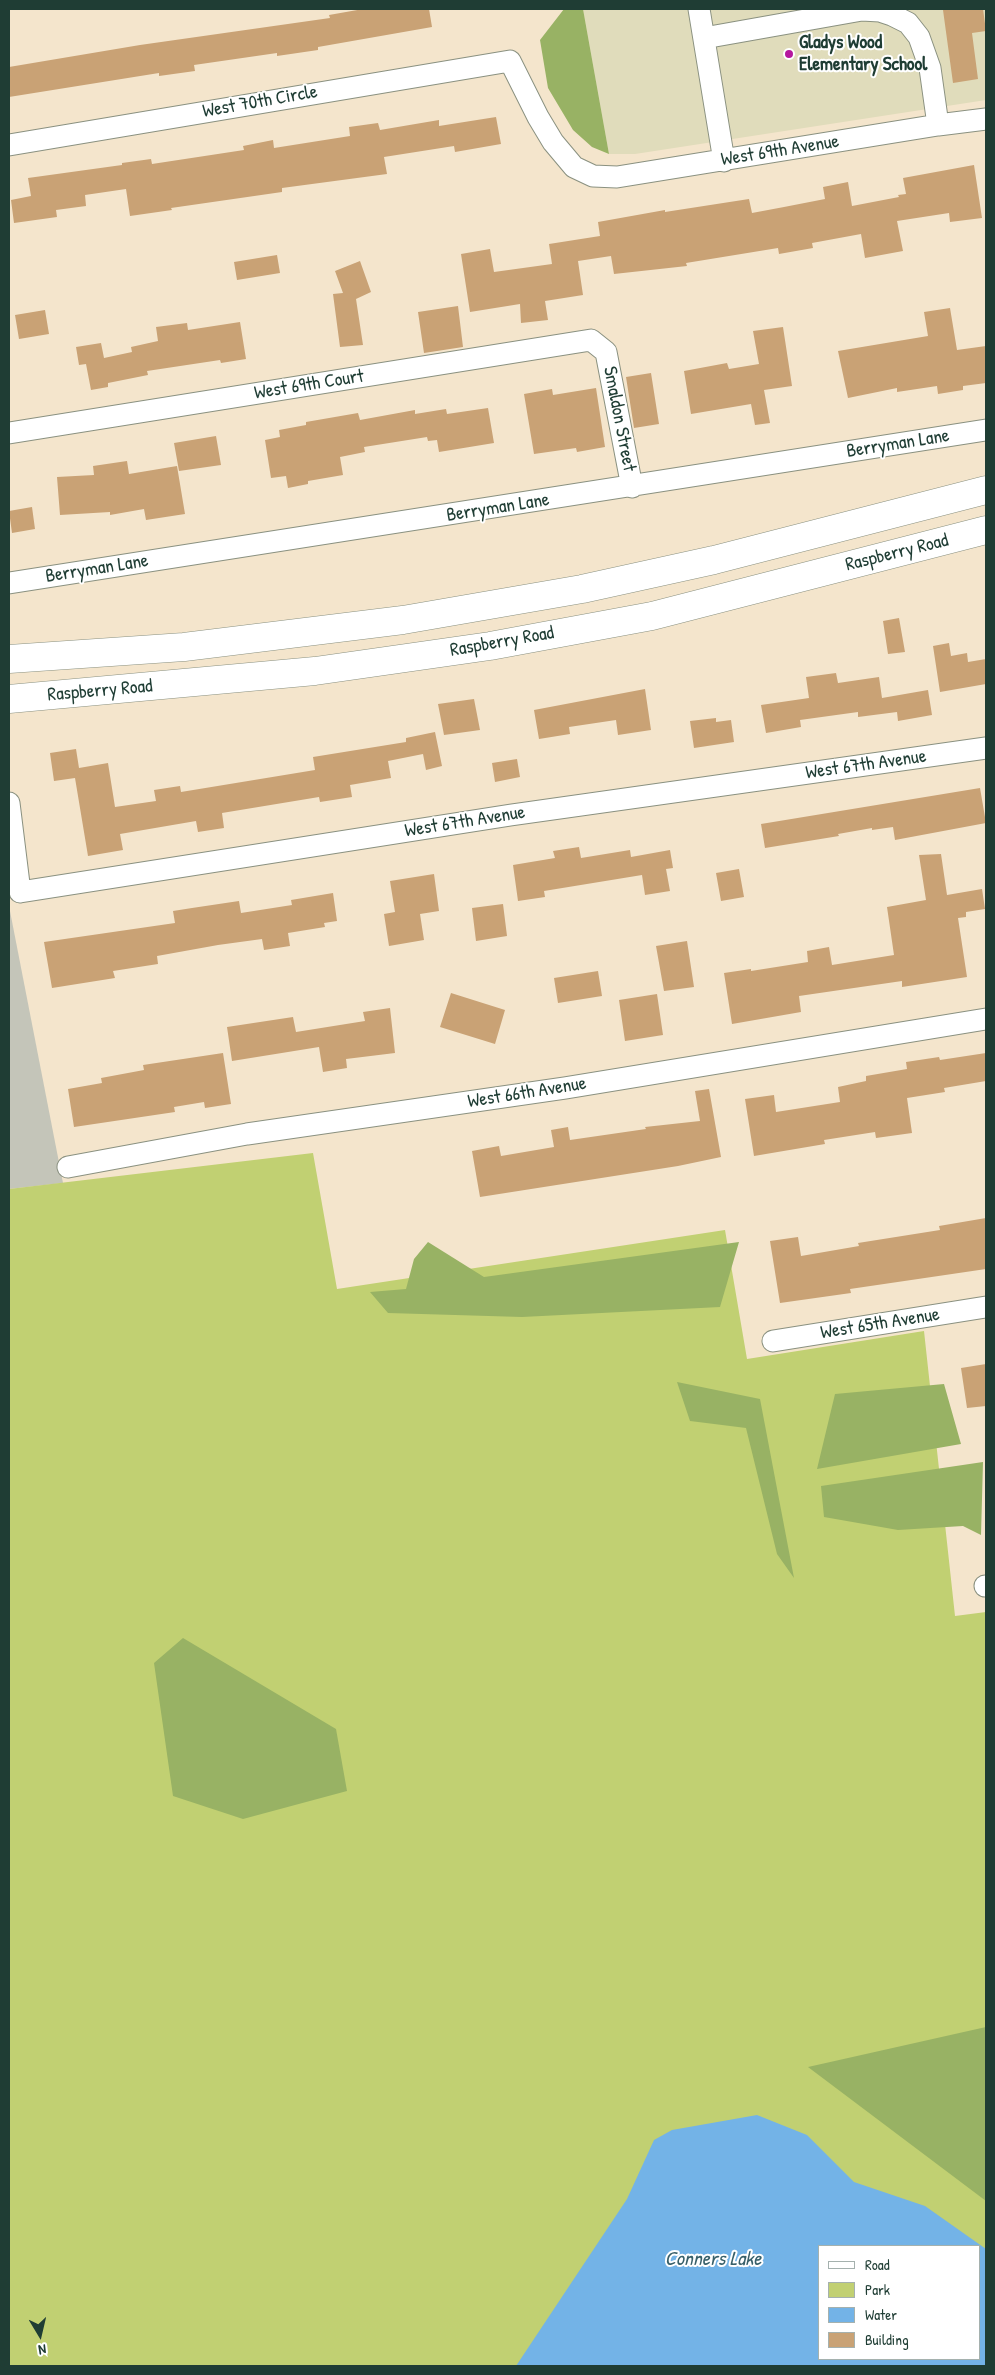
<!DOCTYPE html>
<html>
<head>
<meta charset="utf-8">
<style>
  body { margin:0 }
  #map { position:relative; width:995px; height:2375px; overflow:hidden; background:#f4e5cc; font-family:"Patrick Hand",sans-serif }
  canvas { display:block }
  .frame { position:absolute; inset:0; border:10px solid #1f3d34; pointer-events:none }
  .legend { position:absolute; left:818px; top:2245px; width:162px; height:115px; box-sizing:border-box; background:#fff; border:1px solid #a5b1ae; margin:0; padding:6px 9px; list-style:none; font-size:15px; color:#1f3d34 }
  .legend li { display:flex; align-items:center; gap:10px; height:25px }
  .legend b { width:25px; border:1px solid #a5b1ae }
  .north { position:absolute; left:15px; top:2310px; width:50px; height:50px; -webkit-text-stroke:4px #fff; paint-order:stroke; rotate:171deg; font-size:14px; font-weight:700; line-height:20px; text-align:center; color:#1f3d34 }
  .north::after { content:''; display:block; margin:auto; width:18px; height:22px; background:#1f3d34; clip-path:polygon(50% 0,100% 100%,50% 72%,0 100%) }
</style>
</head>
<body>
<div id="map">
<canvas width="995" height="2375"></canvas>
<div class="frame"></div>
<ul class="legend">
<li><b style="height:6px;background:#fff"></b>Road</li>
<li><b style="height:14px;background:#c1d072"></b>Park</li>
<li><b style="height:14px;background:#73b3e7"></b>Water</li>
<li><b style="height:14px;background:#c9a275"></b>Building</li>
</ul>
<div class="north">N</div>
</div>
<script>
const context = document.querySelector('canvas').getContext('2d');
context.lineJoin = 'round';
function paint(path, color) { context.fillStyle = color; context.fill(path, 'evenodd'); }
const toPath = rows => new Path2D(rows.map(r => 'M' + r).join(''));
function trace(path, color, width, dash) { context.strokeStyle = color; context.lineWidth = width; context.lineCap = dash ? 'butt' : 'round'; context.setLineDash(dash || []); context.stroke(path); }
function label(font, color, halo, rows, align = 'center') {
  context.font = font + ' "Patrick Hand",sans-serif'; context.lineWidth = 4; context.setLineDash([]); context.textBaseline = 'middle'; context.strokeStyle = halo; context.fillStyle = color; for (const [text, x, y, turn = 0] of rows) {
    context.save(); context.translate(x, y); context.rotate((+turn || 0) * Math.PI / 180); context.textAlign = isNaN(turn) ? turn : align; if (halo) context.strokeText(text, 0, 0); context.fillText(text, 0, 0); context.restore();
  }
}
const built = toPath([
  [583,9,986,9,986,100,635,154,609,154]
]);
const industrial = toPath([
  [9,906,63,1183,9,1189]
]);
const green = toPath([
  [313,1153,337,1289,725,1230,747,1359,924,1331,955,1616,986,1612,986,2366,9,2366,9,1189],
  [819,2246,979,2246,979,2359,819,2359]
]);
const forest = toPath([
  [564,9,583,9,609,154,592,147,573,130,548,88,540,40],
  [428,1242,484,1277,739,1242,720,1307,522,1317,388,1313,370,1292,406,1289,414,1259],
  [677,1382,760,1399,794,1578,777,1554,746,1428,690,1421],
  [944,1384,961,1444,817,1469,835,1394],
  [983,1462,981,1535,963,1526,898,1530,824,1517,821,1486],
  [183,1638,336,1729,347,1791,243,1819,173,1796,154,1663],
  [986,2027,986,2201,808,2067]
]);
const water = toPath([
  [757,2115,807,2135,854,2182,925,2206,986,2249,986,2366,516,2366,627,2199,654,2140,672,2130],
  [819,2246,979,2246,979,2359,819,2359]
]);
const building = toPath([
  [363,9,429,9,432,27,318,47,318,50,277,56,277,53,194,65,195,71,159,76,159,73,9,97,9,67,140,45,330,18,329,15],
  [955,9,983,9,986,31,972,33,978,79,953,83,943,10],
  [496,117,501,144,455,152,454,146,384,157,387,174,282,188,282,192,171,208,172,210,130,216,126,189,85,195,86,206,56,210,57,217,14,223,11,200,31,196,28,178,122,165,122,163,151,159,152,164,244,150,243,146,273,140,274,148,350,136,349,127,378,123,380,130,439,120,439,126],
  [974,165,982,218,950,222,949,213,897,221,903,251,865,258,861,234,812,243,813,248,779,254,778,248,686,263,687,266,614,274,611,256,578,261,583,295,545,301,548,320,521,323,520,304,470,312,461,254,490,249,494,272,552,264,549,244,600,236,598,222,665,210,665,212,749,199,752,213,784,207,825,199,823,187,848,182,852,206,899,197,898,195,906,194,903,178],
  [277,255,280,273,237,280,234,262],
  [360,261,371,292,356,299,363,345,340,347,333,294,343,293,335,271],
  [458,306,463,347,424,353,418,312],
  [950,308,957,350,986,346,986,383,963,386,963,390,938,394,937,386,897,392,897,388,848,398,838,351,928,336,924,312],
  [45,310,49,334,19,339,15,315],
  [240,322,246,359,221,363,220,360,147,371,148,375,108,383,108,387,91,390,86,364,79,365,76,347,101,343,104,358,132,352,131,347,158,341,156,327,187,323,188,330],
  [783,327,792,386,764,390,770,423,755,425,751,404,691,414,684,371,727,363,729,369,759,364,753,331],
  [651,373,659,424,634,428,626,377],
  [596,388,605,447,577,452,576,448,534,454,524,394,552,389,553,395],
  [488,408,494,443,439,452,437,440,428,441,427,437,364,447,365,452,340,457,343,475,308,481,308,484,288,488,286,476,271,478,265,440,280,437,279,430,306,425,306,422,358,413,360,420,415,410,415,414,446,409,447,414],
  [216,436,221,465,179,471,174,443],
  [127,461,129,474,177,466,185,514,146,520,144,509,110,515,110,512,60,515,57,477,94,475,93,466],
  [32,507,35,529,12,533,9,511],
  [899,618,905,652,888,654,883,621],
  [949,643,951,656,967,653,968,662,986,659,986,684,940,692,933,646],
  [836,673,838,683,879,677,882,698,928,690,932,715,898,721,897,712,858,717,858,712,800,720,801,727,766,733,761,705,809,698,806,677],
  [645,689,651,730,618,735,616,720,569,727,570,734,539,739,534,710],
  [474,699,480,730,444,735,438,704],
  [716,718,716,722,731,720,734,742,694,748,690,721],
  [435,732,442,766,426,770,423,754,388,761,391,778,350,785,352,797,320,802,319,797,222,813,224,828,198,832,196,821,120,834,123,850,88,856,75,778,54,781,50,753,76,749,79,768,108,763,115,807,156,801,154,790,180,786,181,792,315,770,313,757,406,742,406,738],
  [517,759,520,777,495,782,492,763],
  [980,788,986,823,895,840,893,827,872,830,872,828,838,834,839,836,765,848,761,824],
  [579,847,581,858,630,850,631,857,670,850,673,868,666,869,670,891,645,895,642,875,544,891,545,897,518,901,513,865,555,858,553,851],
  [941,854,947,895,982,889,985,909,966,912,966,917,958,918,967,977,902,987,902,981,799,996,801,1012,732,1024,724,973,751,969,751,971,808,962,807,951,829,947,832,965,894,955,887,907,926,900,919,855],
  [739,869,744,897,721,901,716,873],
  [434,874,439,911,420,914,424,940,389,946,384,914,395,912,390,881],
  [333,893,337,921,324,923,325,927,288,933,290,946,264,950,262,939,218,945,157,956,158,964,113,971,115,978,52,988,44,942,175,923,173,911,192,908,239,901,241,913,292,905,291,900],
  [503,904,507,936,476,941,472,908],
  [687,941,694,987,664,991,656,946],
  [598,971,602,996,558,1003,554,978],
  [451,993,505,1010,495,1044,440,1027],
  [657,994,663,1035,625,1041,619,1000],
  [390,1008,395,1053,346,1059,347,1068,323,1072,319,1047,232,1061,227,1027,293,1017,296,1032,365,1021,363,1012],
  [223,1053,231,1104,205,1108,204,1102,174,1107,175,1112,74,1127,68,1089,102,1083,101,1078,144,1070,143,1065],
  [986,1053,986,1081,944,1088,945,1092,907,1098,912,1133,876,1138,875,1132,824,1140,825,1144,754,1156,745,1099,774,1095,776,1112,840,1102,838,1087,866,1081,866,1076,907,1069,906,1062,939,1057,940,1060],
  [709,1089,721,1157,678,1166,480,1197,472,1151,499,1146,501,1156,554,1147,551,1130,568,1127,570,1140,646,1129,645,1127,700,1121,695,1091],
  [986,1218,986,1269,850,1289,851,1293,780,1303,770,1241,798,1237,801,1256,859,1246,858,1243,940,1230,939,1226],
  [986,1364,986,1406,967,1408,961,1368]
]);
const minor = toPath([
  [699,9,724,161],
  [704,38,862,10,880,11,892,15,908,23,919,37,930,68,938,125],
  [9,145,510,61,538,117,553,142,574,167,593,176,617,177,938,125,986,119],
  [9,433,591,340,606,352,632,487],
  [9,583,986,430],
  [9,803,20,892,511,815,986,748],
  [68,1167,247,1134,565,1088,986,1019],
  [773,1341,986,1307],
  [985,1586,986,1586]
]);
const secondary = toPath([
  [9,659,184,647,403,620,582,589,714,560,986,490],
  [9,699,315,671,490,646,652,616,986,530]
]);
const markers = [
  [789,54,5,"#b5179e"]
];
const poiNames = [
  ["Gladys Wood",799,43],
  ["Elementary School",799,65]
];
const streetNames = [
  ["West 70th Circle",260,102,-10],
  ["West 69th Avenue",780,151,-9],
  ["West 69th Court",309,385,-9],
  ["Smaldon Street",619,419,79],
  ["Berryman Lane",898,444,-9],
  ["Berryman Lane",498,508,-9],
  ["Raspberry Road",897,553,-14],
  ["Berryman Lane",97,569,-9],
  ["Raspberry Road",502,642,-10],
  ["Raspberry Road",100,691,-5],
  ["West 67th Avenue",866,765,-8],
  ["West 67th Avenue",465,822,-9],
  ["West 66th Avenue",527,1093,-9],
  ["West 65th Avenue",880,1324,-9]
];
const waterNames = [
  ["Conners Lake",713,2260]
];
paint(built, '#e0dcbb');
paint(industrial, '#c4c5b9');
paint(green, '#c1d072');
paint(forest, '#98b264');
paint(water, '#73b3e7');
paint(building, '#c9a275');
trace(minor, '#8a9180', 23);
trace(secondary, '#8a9180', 29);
trace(minor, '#fff', 21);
trace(secondary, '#fff', 28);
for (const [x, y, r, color] of markers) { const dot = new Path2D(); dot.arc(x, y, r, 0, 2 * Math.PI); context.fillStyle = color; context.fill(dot); trace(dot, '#fff', 2); }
label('bold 19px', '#1f3d34', '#fff', poiNames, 'left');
label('19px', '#1f3d34', '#fff', streetNames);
label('italic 20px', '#38606a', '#fff', waterNames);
</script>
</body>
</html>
